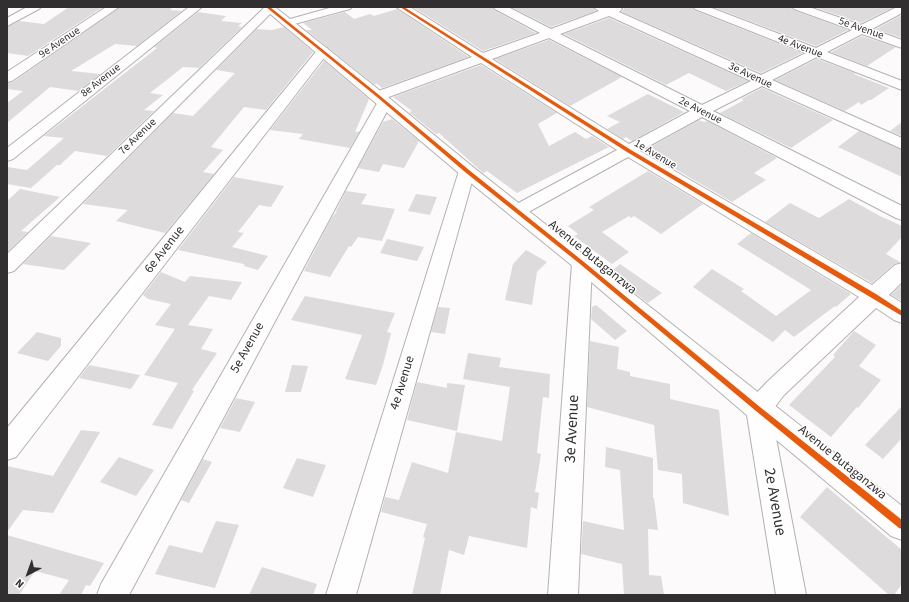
<!DOCTYPE html>
<html>
<head>
<meta charset="utf-8">
<style>
  body { margin:0 }
  #map { position:relative; width:909px; height:602px; overflow:hidden; background:#fdfafb; font-family:"Source Sans 3",sans-serif }
  canvas { display:block }
  .frame { position:absolute; inset:0; border:8px solid #312f30; pointer-events:none }
  .north { position:absolute; left:8px; top:554px; width:40px; height:40px; -webkit-text-stroke:3px #fff; paint-order:stroke; rotate:221deg; font-size:11px; font-weight:700; line-height:16px; text-align:center; color:#312f30 }
  .north::after { content:''; display:block; margin:auto; width:14px; height:18px; background:#312f30; clip-path:polygon(50% 0,100% 100%,50% 72%,0 100%) }
</style>
</head>
<body>
<div id="map">
<canvas width="909" height="602"></canvas>
<div class="frame"></div>
<div class="north">N</div>
</div>
<script>
const context = document.querySelector('canvas').getContext('2d');
context.lineJoin = 'round';
function paint(path, color) { context.fillStyle = color; context.fill(path, 'evenodd'); }
const toPath = rows => new Path2D(rows.map(r => 'M' + r).join(''));
function trace(path, color, width, dash) { context.strokeStyle = color; context.lineWidth = width; context.lineCap = dash ? 'butt' : 'round'; context.setLineDash(dash || []); context.stroke(path); }
function label(font, color, halo, rows, align = 'center') {
  context.font = font + ' "Source Sans 3",sans-serif'; context.lineWidth = 3; context.setLineDash([]); context.textBaseline = 'middle'; context.strokeStyle = halo; context.fillStyle = color; for (const [text, x, y, turn = 0] of rows) {
    context.save(); context.translate(x, y); context.rotate((+turn || 0) * Math.PI / 180); context.textAlign = isNaN(turn) ? turn : align; if (halo) context.strokeText(text, 0, 0); context.fillText(text, 0, 0); context.restore();
  }
}
const building = toPath([
  [69,7,103,7,28,56,7,53,7,27,19,21,44,24],
  [120,7,173,7,170,10,182,11,137,46,115,44,71,71,101,74,79,91,50,87,7,123,7,103,23,91,7,89,7,83,13,82],
  [413,7,492,7,494,10,536,33,483,51],
  [511,7,592,7,596,11,551,27],
  [622,7,692,7,694,10,802,53,761,73,622,12,624,9],
  [713,7,790,7,793,10,848,30,816,46],
  [814,7,894,7,861,23],
  [397,9,469,57,382,88,376,83,375,85,306,30,312,30,303,23,345,12,354,19,370,14,374,16],
  [198,12,226,16,221,21,242,23,238,26,242,27,199,68,183,67,150,93,163,95,144,110,154,111,107,156,75,151,60,165,57,165,31,188,7,184,7,167,27,170,64,138,44,136,157,48,154,47],
  [902,15,902,38,876,29],
  [609,18,748,81,726,91,689,73,666,85,564,34],
  [284,27,313,52,266,110,244,107,211,147,223,150,203,172,214,174,165,233,116,221,128,210,83,204,173,113,193,116,235,73,216,70,257,29,272,30],
  [862,36,896,47,867,66,831,52],
  [549,40,622,77,570,106,495,59],
  [817,59,855,73,854,74,889,88,871,100,869,100,861,105,859,102,845,111,775,80],
  [324,61,369,99,355,132,360,131,350,148,299,139,303,134,270,130],
  [481,65,557,113,538,124,549,146,575,132,586,139,592,136,609,147,517,193,487,171,483,173,439,133,436,134,409,112,412,111,393,97],
  [762,88,833,120,791,148,720,113,744,100,741,99],
  [648,94,684,112,632,141,626,137,623,139,607,129,620,122,607,116],
  [392,119,419,141,404,168,383,164,379,172,358,168,383,122],
  [699,120,704,122,707,121,777,158,754,173,766,180,732,202,663,162,666,160,647,149],
  [902,122,902,136,890,131],
  [859,131,902,150,902,177,838,147],
  [648,171,703,204,661,234,634,216,631,218,629,216,602,232,629,252,612,264,574,236,578,234,568,226,594,210,589,207],
  [234,177,284,186,271,207,259,205,238,232,244,233,232,247,268,256,258,270,244,266,244,264,178,250],
  [20,189,60,197,21,231,28,232,7,252,7,201],
  [346,191,367,194,361,204,395,209,382,241,358,237,351,247,349,246,330,277,304,271,331,219,337,211,336,211],
  [416,194,437,197,430,215,408,211],
  [849,199,880,216,902,226,902,237,886,254,900,262,894,264,872,283,765,222,790,203,819,218],
  [751,233,851,294,836,307,835,306,794,337,785,330,773,342,693,287,712,269,744,289,741,291,776,316,811,290,737,244],
  [51,236,91,243,64,270,23,264],
  [387,239,424,247,417,261,380,253],
  [526,250,547,262,537,272,532,305,505,300,513,264],
  [620,264,662,293,648,303,609,273],
  [161,272,185,282,190,276,242,282,231,300,209,296,188,325,213,329,201,349,217,353,192,390,194,391,172,429,152,425,178,383,144,375,175,329,155,325,171,304,148,299,143,295],
  [902,284,902,301,891,295],
  [305,296,395,313,387,332,391,333,383,365,376,385,345,379,362,335,291,320],
  [596,305,627,331,615,340,591,319,592,307],
  [438,307,450,308,445,334,431,332],
  [854,331,876,345,859,366,881,380,858,408,857,407,831,437,789,405,835,357,833,355],
  [37,332,61,338,61,346,48,361,17,353],
  [590,341,619,347,617,369,630,372,630,376,670,384,670,399,719,410,729,516,683,503,682,474,658,470,654,425,587,407],
  [468,353,501,358,499,367,550,374,549,398,543,397,537,453,541,454,535,492,539,493,537,509,531,507,527,548,469,536,464,555,449,550,440,595,412,595,425,538,423,537,427,524,381,512,385,497,399,500,412,462,448,473,456,432,502,441,510,387,463,379],
  [89,365,140,375,131,389,79,378],
  [292,365,308,366,301,392,285,392],
  [417,382,447,388,447,383,465,385,457,431,407,420],
  [236,398,255,402,240,432,220,428],
  [902,406,902,438,883,459,865,445],
  [81,430,100,432,53,513,23,510,7,532,7,466,53,476],
  [606,447,653,458,653,498,654,498,658,530,648,529,649,575,661,576,664,595,624,595,622,564,581,554,583,521,624,530,620,470,605,467],
  [119,457,154,470,136,496,100,482],
  [297,458,326,465,313,497,283,488],
  [203,459,212,462,189,503,181,500],
  [827,487,902,550,902,584,894,595,889,595,800,517],
  [216,521,239,525,215,588,155,574,169,545,202,553],
  [7,535,104,563,90,586,86,585,81,595,59,595,69,580,35,571,19,595,7,595],
  [262,567,317,584,313,595,249,595]
]);
const street = toPath([
  [27,7,41,7,39,9,7,26,7,18,27,7],
  [106,7,119,7,12,81,7,82,7,72,106,7],
  [189,7,202,7,13,159,7,161,7,148,189,7],
  [265,7,276,8,14,271,7,273,7,254,265,7],
  [333,7,352,7,350,9,287,26,283,25,281,23,283,21,333,7],
  [396,7,410,7,483,53,540,33,495,9,493,7,508,7,551,29,599,11,593,7,620,7,622,9,619,12,761,75,806,53,695,9,693,7,709,7,816,48,852,30,794,9,792,7,809,7,861,25,897,7,902,7,902,13,872,29,902,40,902,48,862,34,827,52,902,81,902,90,817,57,772,80,902,138,902,149,762,86,713,111,902,206,902,220,896,218,702,117,640,151,872,285,895,265,902,263,902,282,889,295,902,303,902,323,894,320,876,308,784,395,771,412,806,595,776,595,746,409,749,401,768,381,859,297,628,157,523,215,517,217,511,215,508,211,511,207,617,150,481,63,386,98,390,99,392,102,129,595,97,595,101,584,379,100,373,99,371,96,373,93,472,57,396,7],
  [609,16,751,81,702,105,560,34,609,16],
  [549,38,690,111,629,144,492,59,549,38],
  [323,47,327,48,329,51,327,54,16,457,7,460,7,428,319,48,323,47],
  [467,166,473,167,475,171,356,595,326,595,459,171,461,167,467,166],
  [582,256,589,258,592,263,578,595,548,595,572,263,575,258,582,256]
]);
const secondary = toPath([
  [262,7,275,7,383,93,473,167,902,506,902,540,891,536,749,417,575,268,461,175,262,7]
]);
const cycleway = toPath([
  [266,7,270,7,379,95,469,170,584,262,760,407,902,520,902,529,899,528,756,411,580,264,465,172,377,97,266,7],
  [400,7,404,7,631,150,876,294,902,311,902,316,627,152,400,7]
]);
const farStreetnames = [
  ["5e Avenue",861,29,19],
  ["9e Avenue",60,43,-34],
  ["4e Avenue",800,47,21],
  ["3e Avenue",750,76,25],
  ["8e Avenue",101,81,-38],
  ["2e Avenue",700,111,27],
  ["7e Avenue",138,137,-44],
  ["1e Avenue",655,155,31]
];
const streetNames = [
  ["6e Avenue",165,250,-52],
  ["Avenue Butaganzwa",592,258,39],
  ["5e Avenue",248,348,-61],
  ["4e Avenue",403,383,-73],
  ["Avenue Butaganzwa",842,463,39]
];
const nearStreetnames = [
  ["3e Avenue",573,429,-87],
  ["2e Avenue",774,502,80]
];
paint(building, '#dedbdc');
trace(street, '#b3b1b2', 2);
trace(secondary, '#b3b1b2', 2);
paint(street, '#fffefe');
paint(secondary, '#fffefe');
paint(cycleway, '#e8590c');
label('11px', '#312f30', '#fff', farStreetnames);
label('13px', '#312f30', '#fff', streetNames);
label('16px', '#312f30', '#fff', nearStreetnames);
</script>
</body>
</html>
